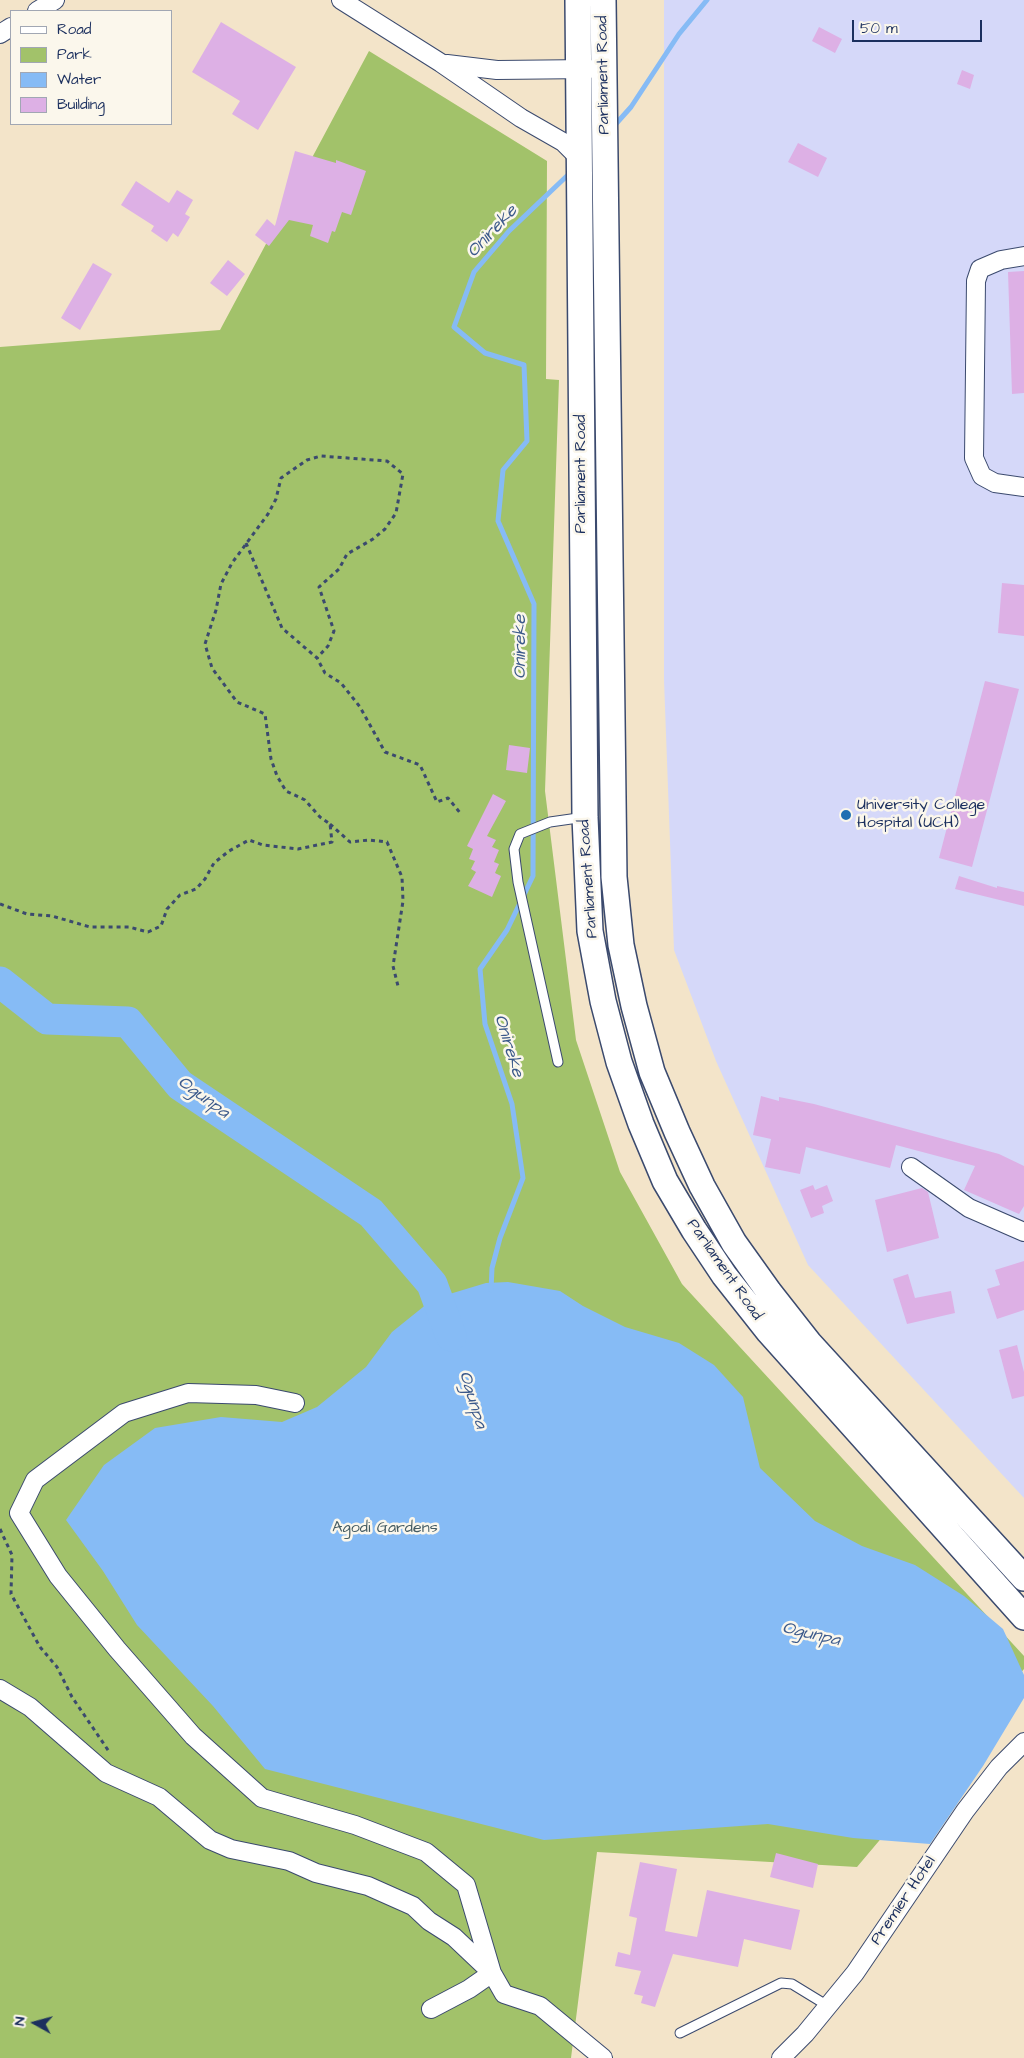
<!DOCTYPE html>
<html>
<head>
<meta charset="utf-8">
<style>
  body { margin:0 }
  #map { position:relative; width:1024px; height:2058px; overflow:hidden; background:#f3e4c9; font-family:"Architects Daughter",sans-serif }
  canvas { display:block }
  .legend { position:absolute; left:10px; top:10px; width:162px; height:115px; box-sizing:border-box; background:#fbf7ec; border:1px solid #a1a7b3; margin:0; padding:6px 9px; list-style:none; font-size:15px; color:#1b2f5e }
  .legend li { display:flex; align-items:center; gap:10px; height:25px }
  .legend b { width:25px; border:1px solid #a1a7b3 }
  .north { position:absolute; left:10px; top:1998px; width:50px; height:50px; -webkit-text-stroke:4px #fbf7ec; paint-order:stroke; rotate:277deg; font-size:14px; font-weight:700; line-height:20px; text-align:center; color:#1b2f5e }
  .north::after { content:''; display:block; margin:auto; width:18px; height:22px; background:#1b2f5e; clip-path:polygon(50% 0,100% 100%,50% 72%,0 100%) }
  .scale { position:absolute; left:852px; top:20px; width:130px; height:22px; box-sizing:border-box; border:2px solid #1b2f5e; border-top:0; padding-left:6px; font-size:15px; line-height:18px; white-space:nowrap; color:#1b2f5e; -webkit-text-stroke:4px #fbf7ec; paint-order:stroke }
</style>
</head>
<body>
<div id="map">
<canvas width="1024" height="2058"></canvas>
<ul class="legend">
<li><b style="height:6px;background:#fff"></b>Road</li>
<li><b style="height:14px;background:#a2c26a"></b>Park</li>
<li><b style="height:14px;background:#86bbf5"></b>Water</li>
<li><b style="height:14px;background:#ddb0e5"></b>Building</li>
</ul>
<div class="north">N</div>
<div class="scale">50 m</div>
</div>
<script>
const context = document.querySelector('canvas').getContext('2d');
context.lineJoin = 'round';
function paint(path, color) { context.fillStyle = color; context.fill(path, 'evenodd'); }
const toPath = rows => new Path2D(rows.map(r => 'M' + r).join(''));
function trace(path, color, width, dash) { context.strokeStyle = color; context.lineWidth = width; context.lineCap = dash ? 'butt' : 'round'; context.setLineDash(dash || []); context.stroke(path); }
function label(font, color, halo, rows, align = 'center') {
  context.font = font + ' "Architects Daughter",sans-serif'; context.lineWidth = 5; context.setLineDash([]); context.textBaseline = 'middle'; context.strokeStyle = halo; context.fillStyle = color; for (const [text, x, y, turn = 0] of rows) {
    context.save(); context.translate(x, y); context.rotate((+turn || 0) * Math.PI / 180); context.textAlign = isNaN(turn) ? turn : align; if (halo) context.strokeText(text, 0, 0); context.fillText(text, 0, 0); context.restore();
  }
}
const built = toPath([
  [664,0,1024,0,1024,1498,808,1265,716,1061,674,950,664,680]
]);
const green = toPath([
  [369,51,547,161,546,379,559,380,545,791,576,1040,620,1172,682,1284,1024,1656,1024,1669,857,1867,597,1852,571,2058,0,2058,0,347,220,330]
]);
const water = toPath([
  [508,1282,560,1291,583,1306,625,1327,679,1343,714,1365,743,1397,760,1468,815,1521,862,1546,915,1565,964,1596,1003,1629,1024,1675,1024,1698,983,1766,930,1844,853,1838,768,1824,544,1840,265,1769,213,1706,137,1625,103,1571,66,1520,104,1465,155,1428,221,1417,282,1422,317,1407,366,1367,392,1332,433,1299,486,1283]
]);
const stream = toPath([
  [614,126,631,107,679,34,707,0],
  [491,1290,492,1268,500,1238,523,1178,512,1104,485,1024,480,969,507,930,533,876,534,604,498,521,503,470,527,441,524,365,485,353,454,327,474,272,509,231,570,173]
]);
const river = toPath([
  [0,982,47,1019,128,1022,180,1085,371,1213,432,1284,451,1336]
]);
const building = toPath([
  [221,22,296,67,258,130,232,114,240,101,192,72],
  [819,27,842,39,835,53,812,41],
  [962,70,974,75,970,89,957,84],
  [798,143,827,158,818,177,788,162],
  [295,151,336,163,336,160,366,171,351,215,342,212,335,232,332,231,328,243,310,236,313,225,289,220,269,246,255,235,267,219,275,226],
  [136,181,169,203,177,190,193,200,185,214,190,217,178,237,173,233,167,242,151,231,154,226,121,205],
  [228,260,245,274,227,296,210,283],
  [93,263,112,274,80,330,61,318],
  [1024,271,1024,393,1012,394,1008,272],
  [1002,583,1024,585,1024,636,998,633],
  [985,681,1019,689,972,867,939,858],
  [509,745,530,748,527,773,506,770],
  [493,794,506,801,487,836,496,840,492,847,499,850,494,862,499,864,495,873,501,876,492,897,468,886,476,872,471,869,475,861,469,859,473,849,467,846],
  [959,876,997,888,997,886,1024,892,1024,906,955,889],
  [761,1096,779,1101,779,1097,814,1104,999,1154,1024,1166,1024,1206,1019,1214,964,1190,975,1166,896,1145,890,1168,806,1147,800,1174,765,1167,771,1139,753,1135],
  [813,1185,815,1190,827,1185,833,1201,822,1206,824,1213,811,1218,800,1190],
  [922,1188,928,1192,939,1238,887,1252,875,1200],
  [1024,1261,1024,1310,997,1319,987,1289,1000,1285,995,1270],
  [908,1274,915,1298,951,1291,955,1313,907,1324,893,1279],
  [1017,1345,1024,1372,1024,1396,1012,1399,999,1350],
  [776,1853,818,1864,813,1888,770,1877],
  [640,1862,677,1869,665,1931,697,1937,707,1890,800,1910,791,1950,744,1939,738,1967,673,1954,655,2007,641,2003,643,1996,634,1994,641,1971,615,1966,618,1952,630,1955,637,1918,629,1916]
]);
const path = toPath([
  [246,543,282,628,317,658,325,673,341,683,360,707,385,752,420,765,437,802,448,798,461,814],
  [330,824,350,842,369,840,387,842,402,877,403,901,393,966,398,986],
  [0,904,27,914,52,916,90,927,129,927,148,932,161,926,167,909,180,895,196,889,205,879,214,863,229,851,249,840,263,845,298,849,332,842,330,824,320,817,305,800,286,791,277,776,271,759,265,714,237,702,212,668,205,644,216,610,221,584,232,563,268,514,276,499,281,478,307,460,321,456,387,461,403,474,396,513,385,529,373,539,347,554,339,569,319,587,334,631,328,646,317,658],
  [0,1529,12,1555,11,1594,40,1647,57,1667,72,1697,110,1753]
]);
const lane = toPath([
  [558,1062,518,882,514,849,520,834,550,822,585,817],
  [680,2033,781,1983,792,1984,828,2006]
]);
const street = toPath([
  [341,0,441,63,521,118,563,142,575,154,579,151],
  [37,11,55,0],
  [0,34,11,27],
  [447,64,497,70,590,69],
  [1024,256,1001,260,980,269,976,281,974,458,982,476,995,483,1024,487],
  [911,1167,969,1208,1024,1232],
  [295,1403,256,1395,188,1393,124,1413,35,1480,19,1513,58,1576,117,1649,193,1736,262,1798,355,1825,426,1852,466,1885,492,1973,504,1994,540,2006,603,2058],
  [0,1689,30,1707,106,1773,159,1797,210,1840,231,1849,289,1861,316,1873,368,1886,413,1906,429,1921,454,1937,492,1973,469,1989,431,2009],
  [781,2058,805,2034,855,1973,965,1811,999,1767,1024,1742]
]);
const secondary = toPath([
  [578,0,585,817,590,931,603,1001,619,1062,641,1124,665,1181,694,1230,724,1275,769,1332,1024,1617],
  [603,0,614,877,621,945,634,1006,652,1072,677,1132,702,1186,734,1243,769,1292,809,1343,1024,1578]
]);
const markers = [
  [846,815,6,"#1f6fb2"]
];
const streetNames = [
  ["Parliament Road",604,75,-91],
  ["Parliament Road",582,474,-90],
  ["Parliament Road",589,879,-94],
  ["Parliament Road",724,1270,55],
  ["Premier Hotel",904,1901,-56]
];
const poiNames = [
  ["University College",857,806],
  ["Hospital (UCH)",857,824]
];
const parkNames = [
  ["Agodi Gardens",385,1529]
];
const waterNames = [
  ["Onireke",493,232,-47],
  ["Onireke",521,647,-90],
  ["Onireke",508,1046,73],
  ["Ogunpa",203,1098,36],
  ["Ogunpa",472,1400,73],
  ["Ogunpa",811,1635,13]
];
paint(built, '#d5d8f9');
paint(green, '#a2c26a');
paint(water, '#86bbf5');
trace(stream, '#86bbf5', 5);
trace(river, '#86bbf5', 31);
paint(building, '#ddb0e5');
trace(lane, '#3b4a6e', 11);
trace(street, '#3b4a6e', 20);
trace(secondary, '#3b4a6e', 28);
trace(path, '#3b4a6e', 3, [4, 4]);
trace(lane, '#fff', 9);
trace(street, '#fff', 18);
trace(secondary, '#fff', 25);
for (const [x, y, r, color] of markers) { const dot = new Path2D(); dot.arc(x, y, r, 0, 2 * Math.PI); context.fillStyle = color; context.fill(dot); trace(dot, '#fbf7ec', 2); }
label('16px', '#1b2f5e', '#fbf7ec', streetNames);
label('16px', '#1b2f5e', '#fbf7ec', poiNames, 'left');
label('16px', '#445b62', '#fbf7ec', parkNames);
label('italic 18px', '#3b598b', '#fbf7ec', waterNames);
</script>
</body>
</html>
